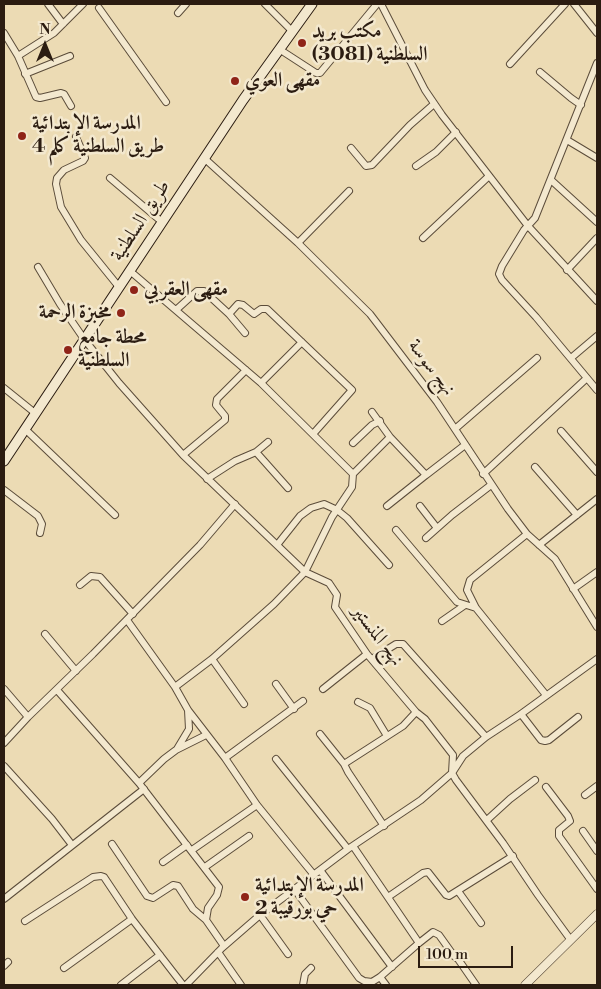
<!DOCTYPE html>
<html>
<head>
<meta charset="utf-8">
<style>
  body { margin:0 }
  #map { position:relative; width:601px; height:989px; overflow:hidden; background:#ecdbb4; font-family:"Libre Bodoni",serif }
  canvas { display:block }
  .frame { position:absolute; inset:0; border:5px solid #2b1c11; pointer-events:none }
  .north { position:absolute; left:20px; top:20px; width:50px; height:50px; -webkit-text-stroke:4px #f3e8ce; paint-order:stroke; rotate:0deg; font-size:14px; font-weight:700; line-height:20px; text-align:center; color:#2b1c11 }
  .north::after { content:''; display:block; margin:auto; width:18px; height:22px; background:#2b1c11; clip-path:polygon(50% 0,100% 100%,50% 72%,0 100%) }
  .scale { position:absolute; left:418px; top:946px; width:95px; height:22px; box-sizing:border-box; border:2px solid #2b1c11; border-top:0; padding-left:6px; font-size:15px; line-height:18px; white-space:nowrap; color:#2b1c11; -webkit-text-stroke:4px #f3e8ce; paint-order:stroke }
</style>
</head>
<body>
<div id="map">
<canvas width="601" height="989"></canvas>
<div class="frame"></div>
<div class="north">N</div>
<div class="scale">100 m</div>
</div>
<script>
const context = document.querySelector('canvas').getContext('2d');
context.lineJoin = 'round';
const toPath = rows => new Path2D(rows.map(r => 'M' + r).join(''));
function trace(path, color, width, dash) { context.strokeStyle = color; context.lineWidth = width; context.lineCap = dash ? 'butt' : 'round'; context.setLineDash(dash || []); context.stroke(path); }
function label(font, color, halo, rows, align = 'center') {
  context.font = font + ' "Libre Bodoni",Amiri,serif'; context.lineWidth = 5; context.setLineDash([]); context.textBaseline = 'middle'; context.strokeStyle = halo; context.fillStyle = color; for (const [text, x, y, turn = 0] of rows) {
    context.save(); context.translate(x, y); context.rotate((+turn || 0) * Math.PI / 180); context.textAlign = isNaN(turn) ? turn : align; if (halo) context.strokeText(text, 0, 0); context.fillText(text, 0, 0); context.restore();
  }
}
const minor = toPath([
  [48,4,63,24],
  [265,4,292,31],
  [381,4,425,90,442,115,528,226,597,301],
  [574,4,597,33],
  [99,8,166,102],
  [178,13,186,4],
  [4,33,18,56,36,97,40,98,61,93,64,94,71,106],
  [279,49,316,73,320,73,377,4],
  [18,56,54,33,83,4],
  [597,63,535,218,524,230,502,266,499,274,502,280,536,317,597,390],
  [510,64,565,4],
  [540,72,571,98,581,105],
  [25,74,70,56],
  [76,137,85,158,83,161,64,170,57,178,56,184,61,207,81,240,119,287],
  [567,140,597,158],
  [351,148,366,166,372,165,410,125,434,104],
  [204,158,298,243,370,314,437,402,508,509,527,534,555,559,597,627],
  [416,166,436,152,456,132],
  [110,178,162,222],
  [551,180,597,222],
  [423,238,489,176],
  [298,243,349,191],
  [38,267,60,304,84,339,119,383,183,455,305,572,329,583,337,595,335,607,367,654,416,712,425,719,453,755,452,773,456,780,503,843,538,895,570,939],
  [567,270,597,238],
  [130,271,261,383,353,474],
  [176,310,197,291,204,291,229,314,238,304,243,305,254,314,261,309,267,309,352,390,313,434],
  [229,314,245,333],
  [571,358,597,336],
  [261,383,302,342],
  [4,388,35,413],
  [372,412,390,437],
  [25,429,115,515],
  [455,429,537,358],
  [561,431,597,472],
  [353,443,372,425,380,421],
  [256,452,288,488],
  [183,455,225,420,225,416,216,405,217,399,246,370],
  [535,467,577,515],
  [483,474,587,378],
  [207,479,235,461,256,452,268,442],
  [4,490,38,516,42,524,40,533],
  [387,506,426,475],
  [420,506,437,528],
  [396,530,457,602,476,608],
  [527,534,470,580,467,590,476,608,546,695],
  [426,538,452,515,491,485],
  [277,545,300,516,311,508,324,504,337,510,347,518,389,565],
  [539,545,597,499],
  [80,585,91,576,100,577,133,614],
  [573,589,597,572],
  [127,620,175,687,188,710,225,758,257,805,314,875],
  [442,621,465,605],
  [45,634,76,671],
  [212,659,244,704],
  [372,659,396,644,403,644,486,737],
  [276,684,294,709],
  [175,687,212,659,274,604,305,572,332,517,352,487,353,474,390,437,426,475,465,445],
  [4,689,28,717,93,654,200,545,235,504],
  [323,689,367,654],
  [57,690,139,783,219,887,217,895,208,908,206,920,224,946],
  [358,702,370,708,387,736],
  [521,714,541,740,545,741,549,740,578,717],
  [320,734,344,764],
  [4,743,28,717],
  [177,749,189,729,188,710],
  [225,758,303,701],
  [276,759,348,849],
  [4,766,52,819,72,845],
  [139,783,164,759,176,750,206,735],
  [546,787,568,816,570,821,559,830,559,836,597,889],
  [585,795,597,786],
  [487,820,510,799,535,780],
  [384,826,348,772,344,764,403,726,416,712],
  [583,831,597,851],
  [112,844,147,896,153,898,173,885,178,886,193,909,206,920],
  [192,850,257,805],
  [163,862,187,845],
  [205,867,249,836],
  [320,870,392,967],
  [295,890,359,978,364,981,372,982,380,977,419,943,353,846],
  [458,891,481,923],
  [388,897,423,873,428,872,446,895,449,896,513,856],
  [4,899,144,789],
  [260,915,288,954],
  [25,921,93,877,101,876,104,877,132,919,183,985],
  [419,943,433,932,439,935,454,956,458,959,476,985],
  [218,952,241,985],
  [4,966,8,962],
  [64,968,132,919],
  [380,977,386,985],
  [121,985,160,955],
  [186,985,222,948,260,915,348,849,421,800,452,773,463,756,486,737,521,714,597,659],
  [303,985,305,974,311,968]
]);
const tertiary = toPath([
  [525,985,597,914]
]);
const secondary = toPath([
  [4,461,243,100,312,4]
]);
const markers = [
  [302,43,5,"#8f2418"],
  [235,81,5,"#8f2418"],
  [22,136,5,"#8f2418"],
  [134,290,5,"#8f2418"],
  [121,313,5,"#8f2418"],
  [68,350,5,"#8f2418"],
  [245,897,5,"#8f2418"]
];
const poiNames = [
  ["مكتب بريد",312,32],
  ["السلطنية (3081)",312,55],
  ["مقهى العوي",245,81],
  ["المدرسة الإبتدائية",32,124],
  ["طريق السلطنية كلم 4",32,147],
  ["مقهى العقربي",144,290],
  ["مخبزة الرحمة",111,313,"right"],
  ["محطة جامع",78,338],
  ["السلطنية",78,361],
  ["المدرسة الإبتدائية",255,886],
  ["حي بورقيبة 2",255,909]
];
const streetNames = [
  ["طريق السلطنية",141,221,-57],
  ["نهج سوسة",431,368,53],
  ["نهج المنستير",377,636,53]
];
trace(minor, '#5b4c3a', 8);
trace(tertiary, '#5b4c3a', 9);
trace(secondary, '#2b1c11', 11);
trace(minor, '#f3e8ce', 6);
trace(tertiary, '#f3e8ce', 8);
trace(secondary, '#f3e8ce', 9);
for (const [x, y, r, color] of markers) { const dot = new Path2D(); dot.arc(x, y, r, 0, 2 * Math.PI); context.fillStyle = color; context.fill(dot); trace(dot, '#f3e8ce', 2); }
label('bold 20px', '#2b1c11', '#f3e8ce', poiNames, 'left');
label('20px', '#2b1c11', '#f3e8ce', streetNames);
</script>
</body>
</html>
